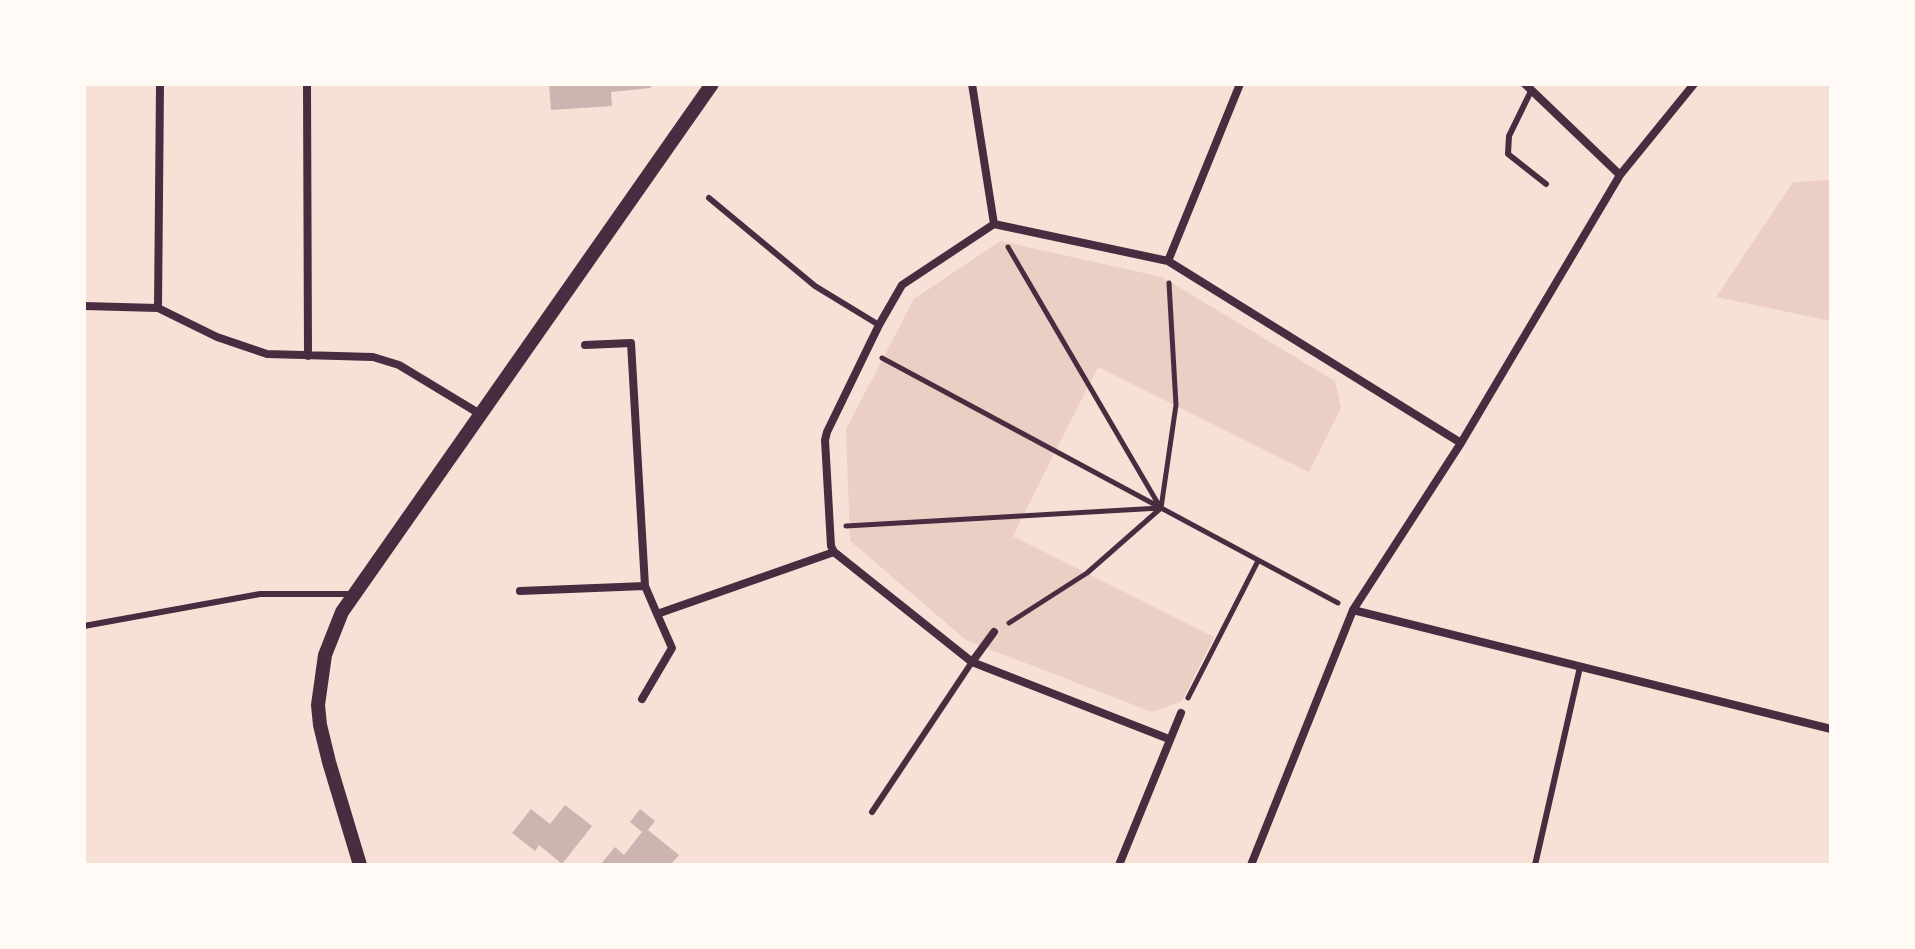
<!DOCTYPE html>
<html>
<head>
<meta charset="utf-8">
<style>
  body { margin:0 }
  #map { position:relative; width:1915px; height:949px; overflow:hidden; background:#f7e1d7; font-family:"DM Sans",sans-serif }
  canvas { display:block }
  .frame { position:absolute; inset:0; border:86px solid #fffaf5; pointer-events:none }
</style>
</head>
<body>
<div id="map">
<canvas width="1915" height="949"></canvas>
<div class="frame"></div>
</div>
<script>
const context = document.querySelector('canvas').getContext('2d');
context.lineJoin = 'round';
function paint(path, color) { context.fillStyle = color; context.fill(path, 'evenodd'); }
const toPath = rows => new Path2D(rows.map(r => 'M' + r).join(''));
function trace(path, color, width, dash) { context.strokeStyle = color; context.lineWidth = width; context.lineCap = dash ? 'butt' : 'round'; context.setLineDash(dash || []); context.stroke(path); }
const green = toPath([
  [1831,180,1831,321,1716,297,1793,182],
  [1000,241,1162,277,1335,381,1341,408,1309,472,1098,367,1013,536,1214,637,1182,701,1152,712,966,640,850,541,846,429,914,299]
]);
const building = toPath([
  [549,84,651,84,651,88,611,92,612,106,551,110],
  [565,805,592,826,562,864,539,845,535,851,512,833,531,809,550,824],
  [640,809,655,821,648,830,679,855,670,865,600,865,615,847,624,855,642,832,630,822]
]);
const path = toPath([
  [1008,247,1160,507],
  [882,358,1338,603],
  [846,526,1160,508],
  [1009,623,1087,573,1161,508,1176,405,1169,283],
  [1188,698,1258,561]
]);
const service = toPath([
  [1531,91,1509,136,1508,154,1546,184],
  [709,198,815,286,879,325],
  [84,626,260,594,353,594],
  [872,812,972,662],
  [1535,865,1580,667]
]);
const minor = toPath([
  [307,84,308,356],
  [972,84,994,224],
  [1525,84,1620,175],
  [1168,261,1240,84],
  [84,306,158,308,217,337,267,354,373,357,399,365,480,414],
  [158,308,160,84],
  [585,345,631,343,645,586,657,614],
  [520,591,645,586],
  [1353,610,1831,729],
  [972,662,994,632],
  [642,699,672,648,657,614,834,552],
  [1169,739,972,662,834,552,831,546,825,440,827,432,879,325,902,285,994,224,1168,261,1461,443],
  [1119,865,1181,713],
  [1251,865,1353,610,1461,443,1620,175,1694,84]
]);
const tertiary = toPath([
  [360,865,329,762,320,725,318,705,325,655,342,612,712,84]
]);
paint(green, '#ebcfc5');
paint(building, '#ccb4b1');
trace(path, '#4a2c40', 5);
trace(service, '#4a2c40', 6);
trace(minor, '#4a2c40', 8);
trace(tertiary, '#4a2c40', 14);
</script>
</body>
</html>
